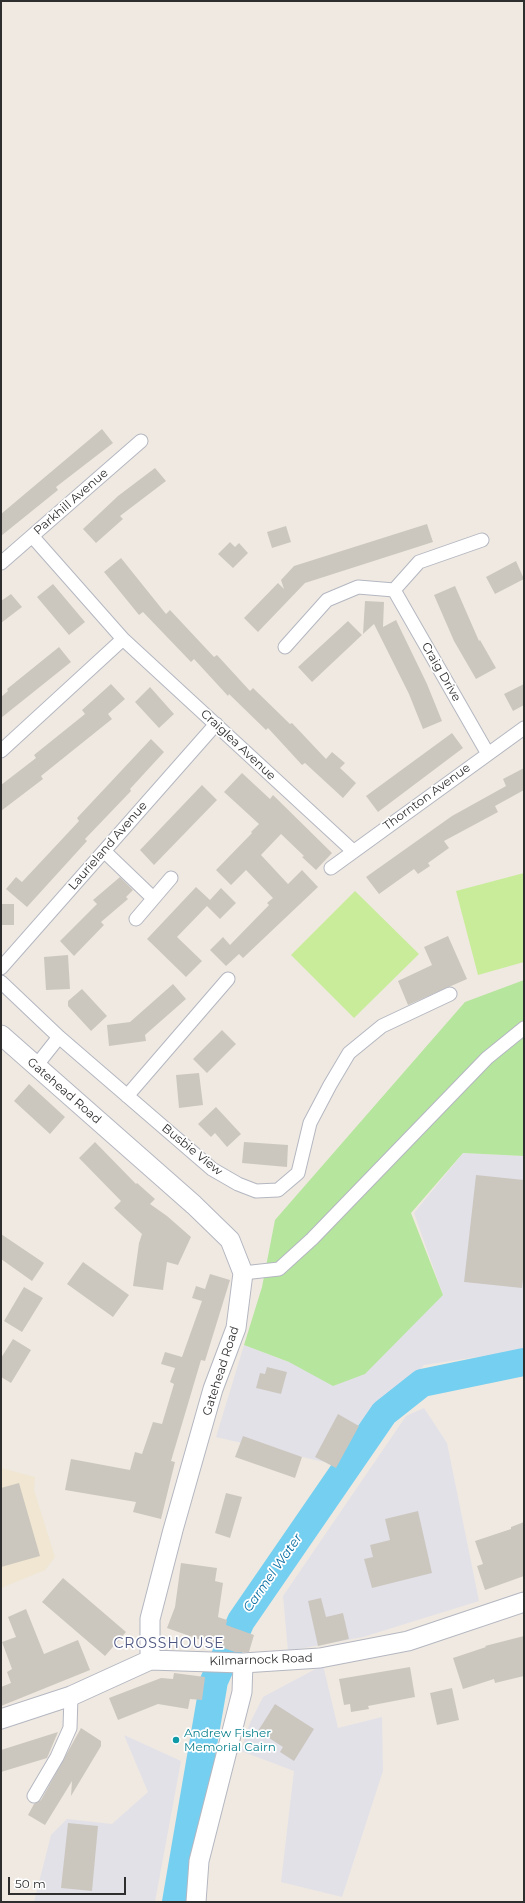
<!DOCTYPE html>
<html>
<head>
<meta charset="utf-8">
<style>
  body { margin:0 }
  #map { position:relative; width:525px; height:1903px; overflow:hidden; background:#efe9e1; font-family:Montserrat,sans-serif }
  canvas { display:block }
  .frame { position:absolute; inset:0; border:2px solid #2e2e2e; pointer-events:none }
  .scale { position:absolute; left:8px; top:1877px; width:118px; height:18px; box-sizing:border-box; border:2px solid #2e2e2e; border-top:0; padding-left:5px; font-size:12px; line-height:14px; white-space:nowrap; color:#2e2e2e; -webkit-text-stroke:3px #fff; paint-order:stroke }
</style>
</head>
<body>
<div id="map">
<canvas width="525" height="1903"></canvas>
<div class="frame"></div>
<div class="scale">50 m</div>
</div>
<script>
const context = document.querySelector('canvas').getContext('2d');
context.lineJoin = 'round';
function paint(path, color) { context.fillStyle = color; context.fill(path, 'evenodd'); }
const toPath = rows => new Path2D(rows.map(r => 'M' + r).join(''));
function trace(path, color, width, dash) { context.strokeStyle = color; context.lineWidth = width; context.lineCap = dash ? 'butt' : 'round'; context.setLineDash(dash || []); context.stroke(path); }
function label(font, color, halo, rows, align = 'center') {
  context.font = font + ' Montserrat,sans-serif'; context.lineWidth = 3.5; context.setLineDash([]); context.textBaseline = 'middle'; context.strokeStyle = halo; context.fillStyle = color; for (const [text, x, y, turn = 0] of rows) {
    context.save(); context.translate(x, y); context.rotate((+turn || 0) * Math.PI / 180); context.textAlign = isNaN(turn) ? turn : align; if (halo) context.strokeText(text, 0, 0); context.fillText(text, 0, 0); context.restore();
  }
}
const industrial = toPath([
  [463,1153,524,1156,524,1350,424,1365,337,1465,216,1437,244,1345,289,1362,443,1295,414,1213],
  [424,1408,447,1443,479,1601,363,1637,288,1651,283,1596,406,1416],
  [323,1665,338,1728,382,1717,383,1771,342,1897,281,1882,294,1771,241,1751,249,1725,263,1697],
  [124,1735,181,1761,155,1902,34,1902,51,1835,67,1819,112,1824,148,1792]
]);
const education = toPath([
  [1,1468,35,1477,34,1490,55,1557,45,1570,1,1588]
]);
const green = toPath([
  [524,980,524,1156,463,1153,411,1213,443,1295,365,1374,333,1386,289,1362,244,1345,262,1287,275,1220,465,1002]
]);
const pitch = toPath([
  [524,873,524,962,478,975,456,891],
  [355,891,419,954,354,1018,291,955]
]);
const river = toPath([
  [176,1902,214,1681,241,1621,384,1413,422,1383,524,1362]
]);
const building = toPath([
  [102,429,113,443,56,487,58,490,1,536,1,514],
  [155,468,166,481,120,516,123,519,96,543,83,529,118,496],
  [427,524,433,542,305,583,258,632,244,618,278,583,284,589,281,580,294,566],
  [286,526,291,542,272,548,267,532],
  [230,542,235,547,239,543,248,553,233,568,218,554],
  [121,558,166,614,170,610,214,657,217,655,250,691,253,688,290,724,292,723,326,759,332,752,345,763,340,768,356,783,343,798,305,763,302,765,268,728,266,730,229,694,228,696,194,659,191,662,143,612,139,615,104,572],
  [516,561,524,579,495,594,486,577],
  [53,584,85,622,69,635,37,597],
  [455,586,479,641,480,640,496,668,476,679,454,641,434,595],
  [11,594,22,607,1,623,1,601],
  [365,601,384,602,383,627,396,620,427,684,442,721,423,729,409,694,374,624,363,634],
  [348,621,362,635,312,682,298,667],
  [59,647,71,662,1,718,1,697,8,691,7,689],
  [111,684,125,699,108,714,112,719,41,776,43,779,1,811,1,785,36,758,34,755,85,714,82,710],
  [524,684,524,705,513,711,504,694],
  [150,687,174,714,159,728,135,702],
  [452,733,463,748,378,812,366,796],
  [151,739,164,752,130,789,131,791,85,839,87,841,27,907,6,889,16,877,22,882,79,821,77,818],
  [524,768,524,790,495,806,498,812,444,841,449,848,428,863,430,866,418,874,414,869,379,894,366,877,452,816,506,786,503,779],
  [242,773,270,799,273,795,332,853,316,870,302,857,304,856,281,834,261,855,288,884,302,870,318,887,243,958,239,954,226,966,210,950,223,937,230,945,269,905,267,903,273,898,246,870,231,885,216,870,252,833,251,832,259,824,224,792],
  [202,785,217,800,154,865,140,850],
  [120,877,133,890,126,897,128,899,101,922,104,925,74,956,60,941,97,904,93,900],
  [196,887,210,900,221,888,236,903,220,919,207,906,177,937,202,961,186,977,147,939],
  [1,904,14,904,14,925,1,925],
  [448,936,467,979,408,1005,398,981,432,965,424,947],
  [68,955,70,989,46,990,44,957],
  [173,984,186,999,145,1035,146,1041,109,1046,107,1025,130,1022],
  [82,989,107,1016,91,1031,68,1006,68,1001],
  [222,1030,236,1044,207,1073,193,1059],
  [199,1073,203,1105,179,1108,176,1075],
  [29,1084,65,1117,50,1134,14,1101],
  [216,1107,241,1134,227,1147,215,1133,211,1137,198,1124],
  [95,1142,136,1184,137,1183,155,1199,150,1204,167,1216,191,1237,178,1265,167,1262,163,1290,133,1286,139,1243,142,1234,114,1208,121,1201,79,1158],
  [244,1142,288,1145,287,1167,242,1163],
  [476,1175,524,1180,524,1271,522,1288,464,1282],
  [1,1234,44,1263,32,1281,1,1259],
  [83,1262,129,1295,113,1317,67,1284],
  [210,1274,230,1280,205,1361,201,1360,171,1461,175,1462,161,1519,133,1512,136,1502,65,1490,71,1459,130,1470,135,1452,142,1454,153,1422,162,1424,174,1384,170,1382,175,1368,161,1364,165,1352,182,1357,202,1301,192,1298,196,1286,205,1289],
  [24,1287,43,1298,22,1332,4,1321],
  [13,1339,31,1350,11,1383,1,1377,1,1358],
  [267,1367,287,1372,281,1394,256,1388,260,1373,265,1374],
  [338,1414,359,1426,336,1468,315,1457],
  [243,1436,302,1457,295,1478,235,1457],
  [19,1483,40,1556,1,1567,1,1488],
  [226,1493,242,1497,230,1538,215,1533],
  [418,1511,432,1573,372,1588,364,1559,373,1557,370,1545,390,1540,385,1519],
  [524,1522,524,1576,485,1590,477,1566,483,1564,475,1541,511,1529,511,1527],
  [181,1563,217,1568,215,1581,223,1583,218,1617,227,1620,226,1625,254,1635,249,1652,235,1652,167,1628,175,1607],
  [63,1578,126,1632,105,1656,42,1602],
  [321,1598,326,1617,343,1613,349,1639,318,1646,308,1601],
  [26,1609,44,1654,78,1640,90,1670,1,1706,1,1687,11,1683,7,1672,12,1669,2,1642,16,1637,8,1617],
  [524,1636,524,1676,495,1683,494,1679,463,1689,453,1658,486,1647,485,1646],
  [410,1667,415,1697,368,1706,369,1709,351,1712,350,1704,344,1705,339,1679],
  [174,1673,205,1677,202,1700,190,1699,188,1709,158,1704,118,1720,109,1698,161,1678,173,1679],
  [452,1688,459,1720,437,1725,430,1693],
  [275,1704,314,1729,294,1761,280,1752,283,1747,258,1731],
  [81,1728,101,1741,101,1746,71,1796,72,1781,45,1825,28,1815,34,1804,41,1800],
  [58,1732,47,1758,1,1772,1,1750],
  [68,1823,98,1826,92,1891,61,1888]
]);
const minor = toPath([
  [32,536,123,639,353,851],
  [1,563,141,441],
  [394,590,419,562,482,540],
  [285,647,327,600,358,587,394,590,488,754],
  [1,751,123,639],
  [104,851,153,898],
  [331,868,524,728],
  [136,919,171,878],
  [1,968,216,724],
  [1,982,59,1037,212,1169,238,1184,256,1191,278,1190,298,1173,310,1123,330,1085,349,1053,382,1026,450,994],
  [36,1066,59,1037],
  [127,1096,228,979],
  [243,1273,279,1269,312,1239,487,1058,524,1028],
  [34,1796,57,1757,70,1728,71,1696]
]);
const secondary = toPath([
  [1,1035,194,1205,230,1240,243,1273,236,1328,213,1389,173,1530,150,1619,150,1660],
  [1,1719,71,1696,150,1660,243,1663,320,1658,408,1641,524,1602],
  [196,1902,199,1861,242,1692,243,1663]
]);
const markers = [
  [176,1740,4,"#0f9aa8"]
];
const streetNames = [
  ["Parkhill Avenue",71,502,-41],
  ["Craig Drive",441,672,60],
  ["Craiglea Avenue",238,745,43],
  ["Thornton Avenue",427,797,-36],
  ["Laurieland Avenue",108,846,-49],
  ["Gatehead Road",64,1091,41],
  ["Busbie View",192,1150,39],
  ["Gatehead Road",221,1371,-72],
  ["Kilmarnock Road",261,1660,-2]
];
const cultureNames = [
  ["Andrew Fisher",184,1733],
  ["Memorial Cairn",184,1747]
];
const waterNames = [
  ["Carmel Water",273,1573,-55]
];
const quarterNames = [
  ["CROSSHOUSE",169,1644]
];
paint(industrial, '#e3e1e8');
paint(education, '#f0e6d1');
paint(green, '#b6e59e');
paint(pitch, '#c9ec9a');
trace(river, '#75cff0', 28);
paint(building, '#cbc7bf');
trace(minor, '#b4b7c1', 15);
trace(secondary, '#b4b7c1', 21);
trace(minor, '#fff', 13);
trace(secondary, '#fff', 19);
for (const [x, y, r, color] of markers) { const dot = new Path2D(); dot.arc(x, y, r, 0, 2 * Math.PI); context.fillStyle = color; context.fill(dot); trace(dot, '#fff', 1.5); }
label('12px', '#2e2e2e', '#fff', streetNames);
label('12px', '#0d838f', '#fff', cultureNames, 'left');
label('italic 13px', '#0d6fa3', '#fff', waterNames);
context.letterSpacing = '1px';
label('14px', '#4d5680', '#fff', quarterNames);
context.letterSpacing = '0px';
</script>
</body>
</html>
